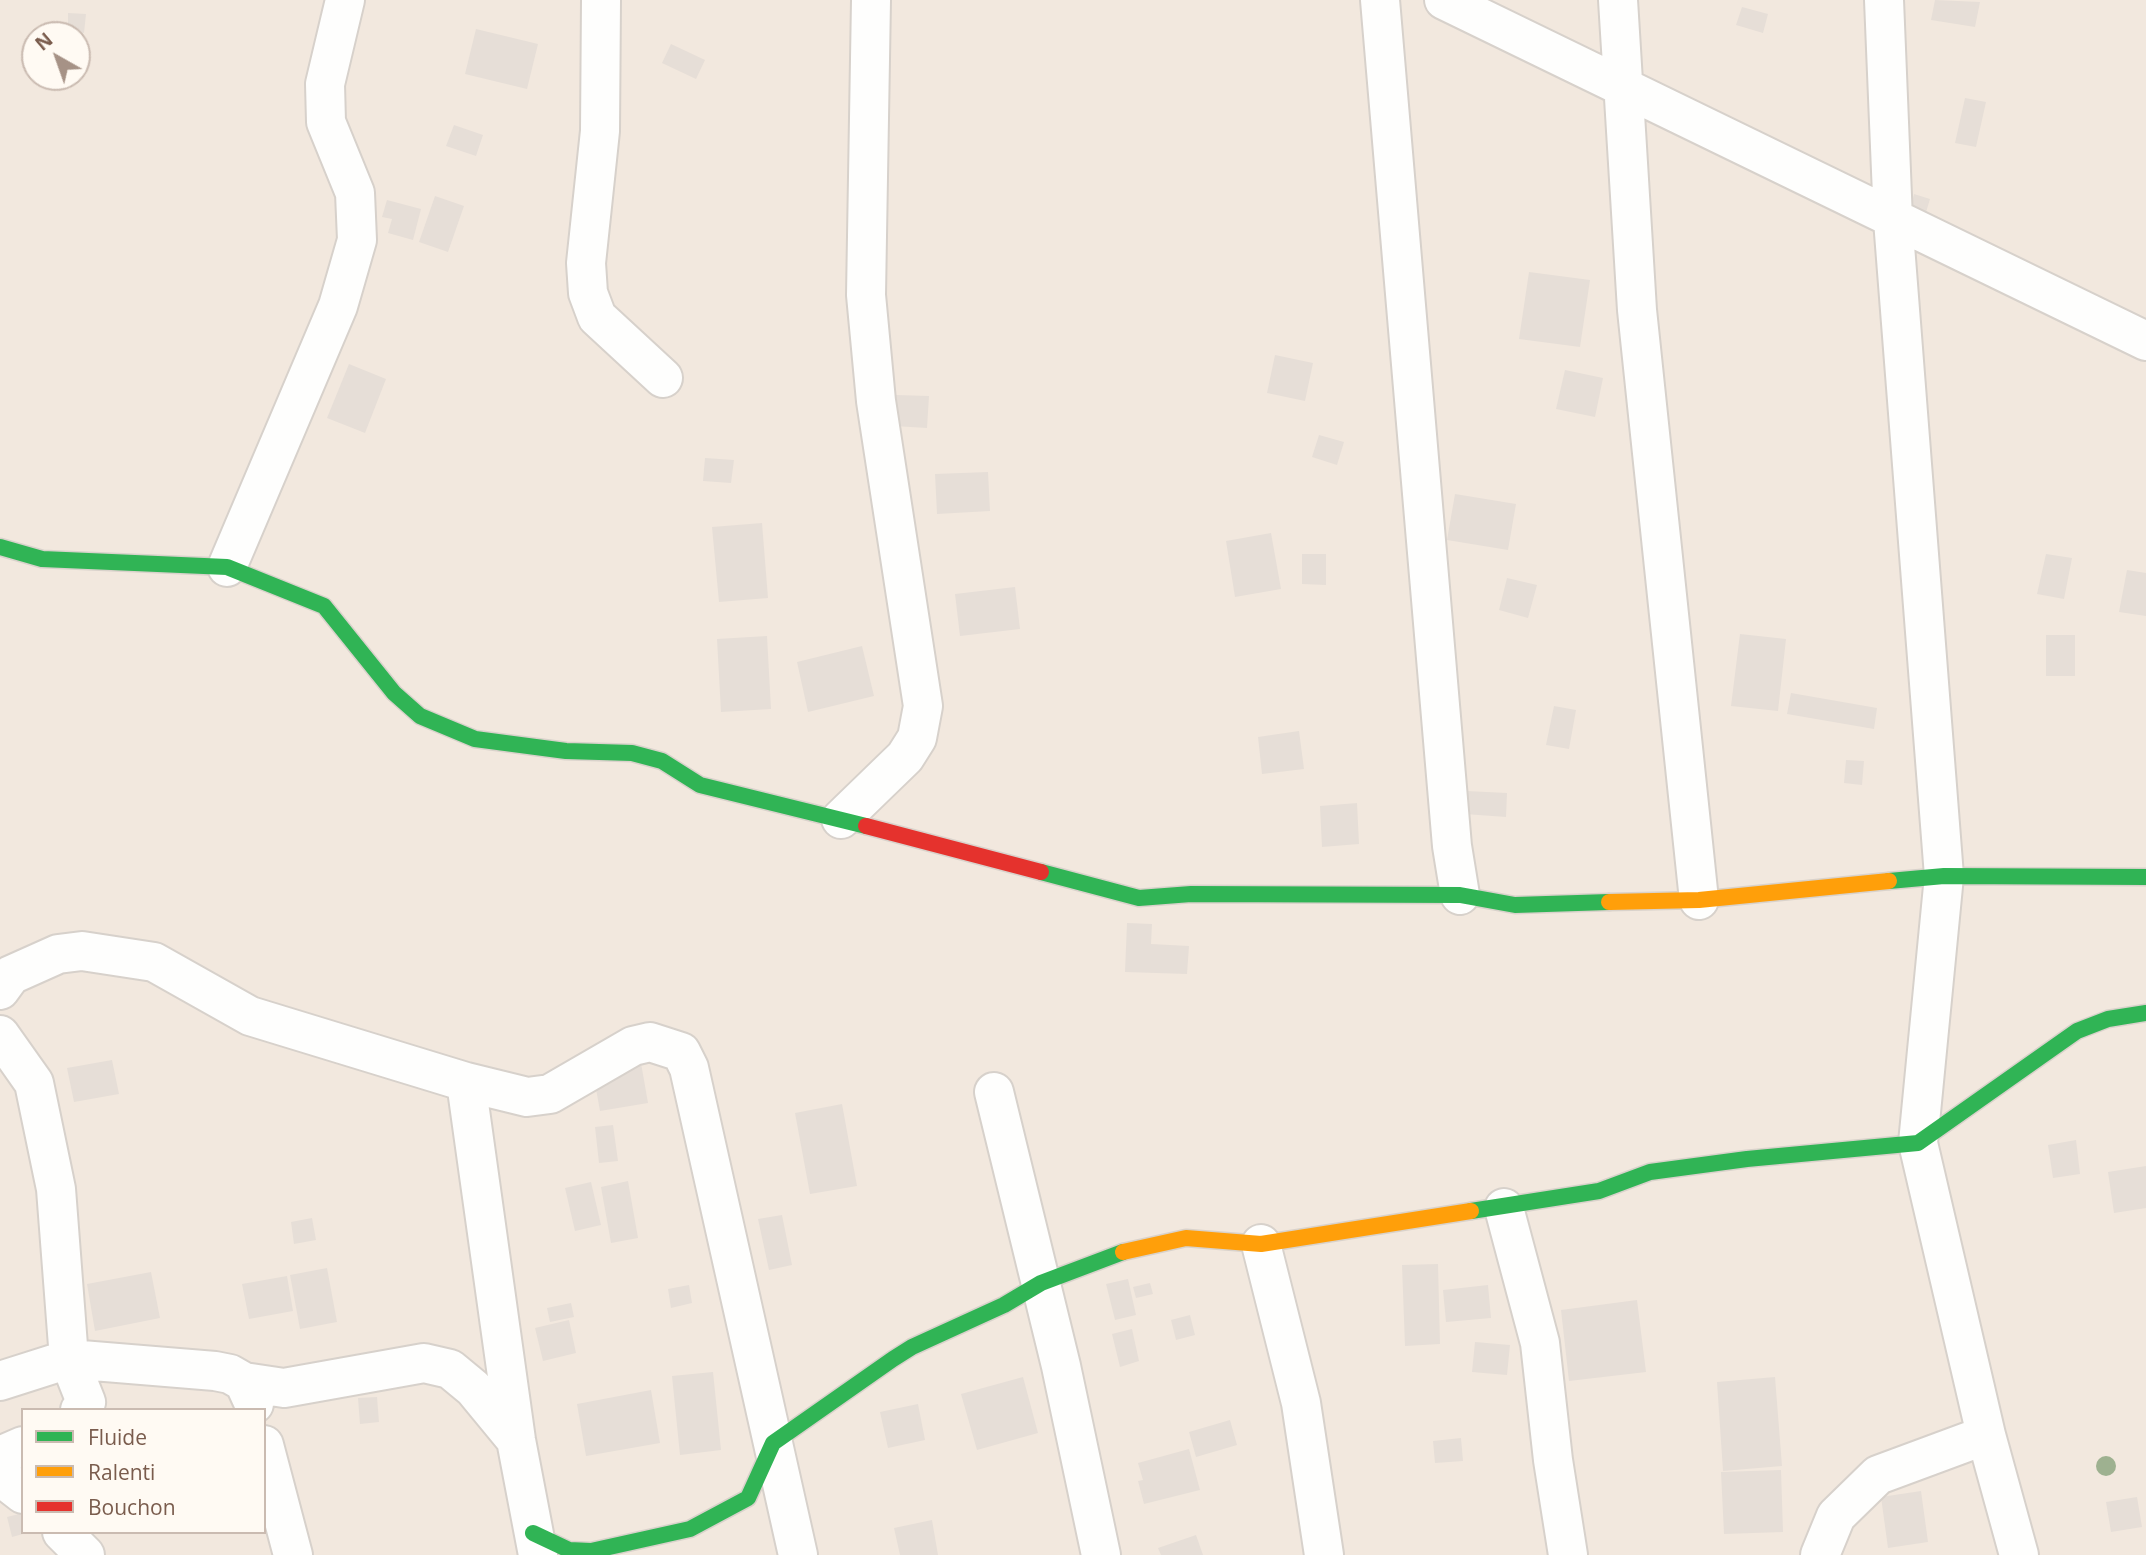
<!DOCTYPE html>
<html>
<head>
<meta charset="utf-8">
<style>
  body { margin:0 }
  #map { position:relative; width:2146px; height:1555px; overflow:hidden; background:#f9f5f0; font-family:"Open Sans",sans-serif }
  canvas { display:block }
  .legend { position:absolute; left:21px; top:1408px; width:245px; height:126px; box-sizing:border-box; background:#fffaf3; border:2px solid #cabbb1; margin:0; padding:9px 12px; list-style:none; font-size:21px; color:#7a5c4d }
  .legend li { display:flex; align-items:center; gap:14px; height:35px }
  .legend b { width:35px; border:2px solid #cabbb1 }
  .north { position:absolute; left:21px; top:21px; width:70px; height:70px; box-sizing:border-box; background:#fffaf3; border:2px solid #cabbb1; border-radius:50%; rotate:320deg; font-size:19px; font-weight:700; line-height:28px; text-align:center; color:#7a5c4d }
  .north::after { content:''; display:block; margin:auto; width:24px; height:32px; background:#a69286; clip-path:polygon(50% 0,100% 100%,50% 72%,0 100%) }
</style>
</head>
<body>
<div id="map">
<canvas width="2146" height="1555"></canvas>
<ul class="legend">
<li><b style="height:9px;background:#30b455"></b>Fluide</li>
<li><b style="height:9px;background:#ff9f0a"></b>Ralenti</li>
<li><b style="height:9px;background:#e5322d"></b>Bouchon</li>
</ul>
<div class="north">N</div>
</div>
<script>
const context = document.querySelector('canvas').getContext('2d');
context.lineJoin = 'round';
function paint(path, color) { context.fillStyle = color; context.fill(path, 'evenodd'); }
const toPath = rows => new Path2D(rows.map(r => 'M' + r).join(''));
function trace(path, color, width, dash) { context.strokeStyle = color; context.lineWidth = width; context.lineCap = dash ? 'butt' : 'round'; context.setLineDash(dash || []); context.stroke(path); }
const residential = toPath([
  [0,0,2146,0,2146,1555,0,1555],
  [35,35,77,35,77,77,35,77],
  [23,1410,264,1410,264,1532,23,1532]
]);
const building = toPath([
  [1935,0,1980,2,1975,27,1931,20],
  [1742,7,1768,14,1763,33,1736,25],
  [68,13,86,14,84,33,68,32],
  [476,29,538,44,527,89,465,74],
  [671,44,705,60,696,79,662,63],
  [1965,98,1986,102,1976,147,1955,143],
  [454,125,483,135,476,156,446,146],
  [1914,194,1930,199,1924,219,1909,214],
  [435,196,464,206,448,252,419,242],
  [387,200,421,209,413,240,388,233,392,219,382,217],
  [1529,272,1590,280,1580,347,1519,339],
  [1275,355,1313,363,1305,401,1267,393],
  [349,364,386,379,365,433,327,418],
  [1565,370,1603,378,1595,417,1556,409],
  [896,395,929,396,927,428,894,426],
  [1319,435,1344,442,1337,465,1312,457],
  [705,458,734,460,731,483,703,481],
  [988,472,990,511,937,514,935,474],
  [1455,494,1516,504,1508,550,1447,540],
  [762,523,768,598,719,602,712,527],
  [1271,533,1281,589,1235,597,1226,541],
  [1302,554,1326,554,1326,585,1302,584],
  [2046,554,2072,558,2064,599,2037,594],
  [2127,570,2146,573,2146,616,2119,612],
  [1507,578,1537,585,1528,618,1499,610],
  [1015,587,1020,629,960,636,955,594],
  [1740,634,1786,639,1778,711,1731,706],
  [2046,635,2075,635,2075,676,2046,676],
  [767,636,771,709,721,712,717,639],
  [862,646,874,696,808,712,797,662],
  [1791,693,1877,708,1874,729,1787,714],
  [1554,706,1576,710,1569,749,1546,745],
  [1299,731,1304,769,1262,774,1258,737],
  [1846,760,1864,761,1862,785,1844,783],
  [1466,791,1507,793,1506,817,1465,814],
  [1357,803,1359,844,1322,847,1320,806],
  [1127,923,1152,924,1151,944,1189,946,1187,974,1125,972],
  [112,1060,119,1094,74,1102,67,1068],
  [641,1063,648,1103,600,1111,593,1072],
  [842,1104,857,1186,810,1194,795,1113],
  [613,1125,618,1161,599,1163,595,1127],
  [2076,1140,2080,1174,2053,1178,2048,1145],
  [2146,1166,2146,1208,2114,1213,2108,1172],
  [628,1181,638,1238,611,1243,601,1187],
  [591,1182,601,1225,575,1231,565,1188],
  [782,1215,792,1265,769,1270,758,1219],
  [312,1218,316,1240,294,1244,291,1222],
  [1438,1264,1440,1344,1405,1346,1402,1265],
  [327,1268,337,1322,300,1329,290,1275],
  [151,1272,160,1318,95,1331,87,1284],
  [287,1276,293,1311,249,1319,242,1284],
  [1128,1279,1136,1315,1115,1320,1106,1284],
  [1150,1283,1153,1294,1136,1298,1133,1287],
  [689,1285,692,1303,671,1308,668,1289],
  [1488,1285,1491,1318,1446,1322,1443,1290],
  [1637,1300,1646,1372,1569,1381,1561,1310],
  [571,1303,574,1317,550,1322,547,1308],
  [1190,1315,1195,1335,1176,1340,1171,1320],
  [569,1320,576,1353,543,1361,535,1328],
  [1132,1329,1139,1361,1120,1367,1112,1334],
  [1475,1342,1510,1345,1507,1375,1472,1372],
  [713,1372,721,1450,680,1455,672,1376],
  [1023,1377,1038,1433,977,1450,961,1394],
  [1775,1377,1782,1466,1723,1471,1717,1382],
  [651,1390,660,1443,586,1456,577,1404],
  [377,1397,379,1422,360,1424,358,1398],
  [918,1404,925,1440,888,1448,880,1412],
  [1230,1420,1237,1445,1196,1457,1189,1432],
  [1461,1438,1463,1461,1435,1463,1433,1441],
  [1189,1449,1200,1490,1144,1504,1138,1481,1143,1480,1138,1463],
  [1781,1470,1783,1532,1724,1534,1721,1472],
  [1921,1491,1928,1542,1888,1548,1881,1497],
  [2137,1497,2142,1527,2111,1532,2106,1502],
  [23,1513,23,1534,12,1537,7,1517],
  [932,1520,938,1555,900,1555,894,1528],
  [1196,1535,1203,1555,1161,1555,1158,1548]
]);
const street = toPath([
  [601,0,600,131,586,263,588,293,597,317,663,378],
  [1380,0,1452,846,1460,895],
  [1444,0,2146,341],
  [1618,0,1637,310,1699,900],
  [1884,0,1893,220,1944,876,1918,1143,1986,1435,2019,1555],
  [227,567,338,306,357,240,355,193,326,122,325,84,345,0],
  [841,819,905,757,917,738,923,706,876,401,866,295,871,0],
  [0,990,11,975,58,954,82,951,154,962,250,1016,466,1082,527,1097,550,1094,633,1046,650,1042,681,1052,689,1068,798,1555],
  [0,1035,34,1083,56,1189,69,1359,86,1402,80,1410],
  [466,1082,516,1440,538,1555],
  [994,1092,1061,1366,1101,1555],
  [1504,1208,1540,1343,1553,1460,1568,1555],
  [1261,1244,1301,1403,1324,1555],
  [0,1381,69,1359,215,1371,230,1374,244,1382,254,1404],
  [244,1382,284,1388,424,1363,450,1369,473,1388,515,1439],
  [264,1445,293,1555],
  [0,1456,23,1446],
  [0,1476,23,1494],
  [62,1532,85,1555],
  [1820,1555,1836,1516,1878,1475,1986,1435]
]);
const fast = toPath([
  [0,547,42,559,227,567,324,606,394,693,420,716,475,739,566,751,632,753,662,761,700,785,866,826],
  [1041,872,1139,898,1191,894,1460,895,1515,905,1609,902],
  [1889,881,1944,876,2146,877],
  [1471,1211,1599,1191,1650,1172,1747,1159,1918,1143,2077,1031,2108,1019,2146,1013],
  [533,1533,569,1550,591,1551,690,1529,748,1498,773,1443,893,1359,912,1347,1004,1305,1041,1283,1123,1252]
]);
const slow = toPath([
  [1609,902,1699,900,1889,881],
  [1123,1252,1186,1238,1261,1244,1471,1211]
]);
const jam = toPath([
  [866,826,1041,872]
]);
const trees = [
  [2106,1466]
];
paint(residential, '#f2e8de');
paint(building, '#e6ded7');
trace(street, '#d7d1cb', 42);
trace(fast, '#d9d2cb', 19);
trace(slow, '#d9d2cb', 19);
trace(jam, '#d9d2cb', 19);
trace(street, '#fefefd', 38);
trace(fast, '#30b455', 16);
trace(slow, '#ff9f0a', 16);
trace(jam, '#e5322d', 16);
context.fillStyle = '#9eb190';
for (const [x, y] of trees) { context.beginPath(); context.arc(x, y, 10, 0, 2 * Math.PI); context.fill(); }
</script>
</body>
</html>
